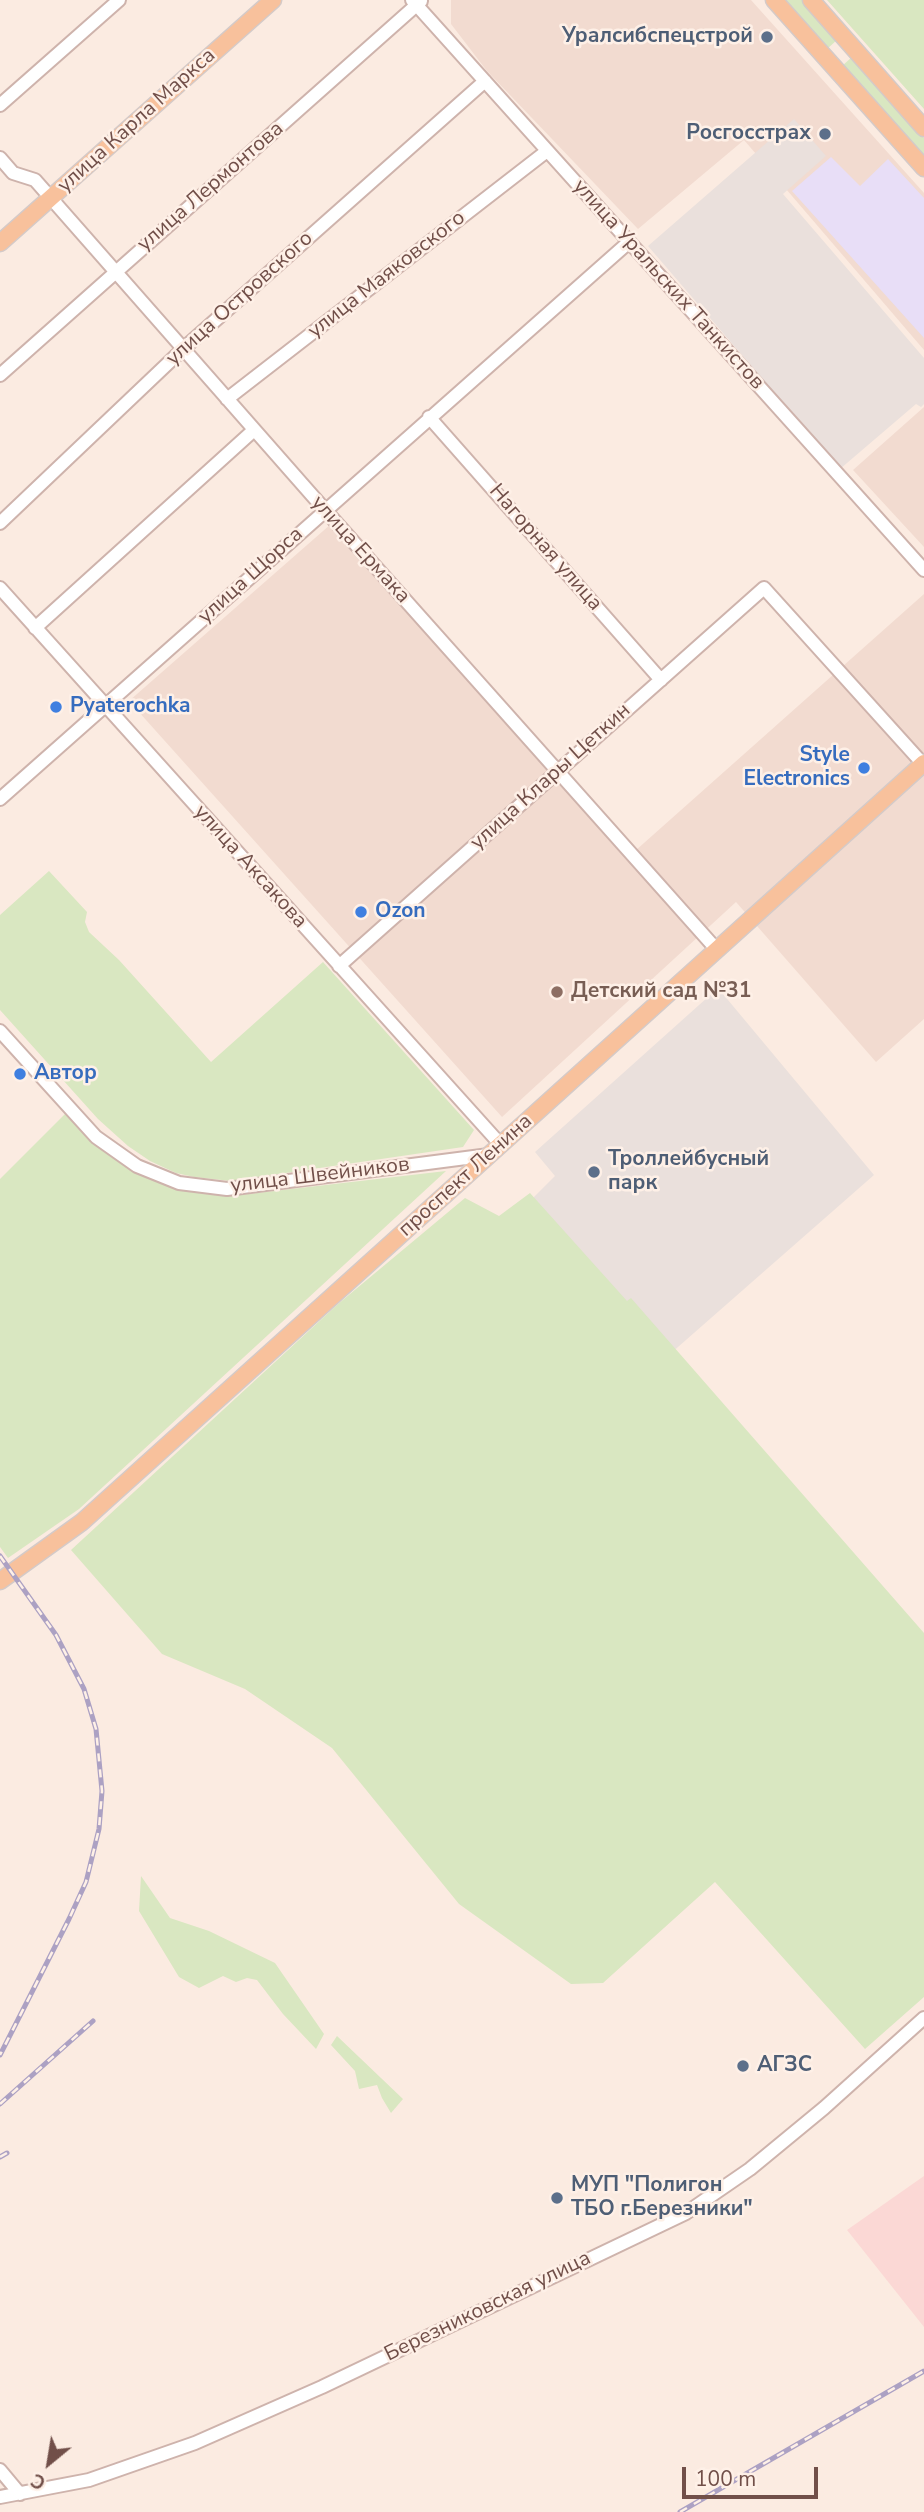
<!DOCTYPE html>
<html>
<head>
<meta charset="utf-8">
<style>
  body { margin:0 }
  #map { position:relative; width:924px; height:2512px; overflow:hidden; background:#fbebe1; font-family:"Nunito Sans",sans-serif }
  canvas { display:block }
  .north { position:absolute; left:14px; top:2428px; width:70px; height:70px; -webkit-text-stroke:5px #fef0e7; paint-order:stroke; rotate:210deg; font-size:19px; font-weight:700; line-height:28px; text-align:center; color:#714f49 }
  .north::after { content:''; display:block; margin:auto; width:24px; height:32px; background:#714f49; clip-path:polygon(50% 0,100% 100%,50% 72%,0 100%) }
  .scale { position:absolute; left:682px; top:2467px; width:136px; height:32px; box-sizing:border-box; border:4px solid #714f49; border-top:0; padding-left:9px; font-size:21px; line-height:24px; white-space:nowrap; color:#714f49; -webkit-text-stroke:5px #fef0e7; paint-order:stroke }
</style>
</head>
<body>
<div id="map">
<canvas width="924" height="2512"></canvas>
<div class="north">С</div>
<div class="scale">100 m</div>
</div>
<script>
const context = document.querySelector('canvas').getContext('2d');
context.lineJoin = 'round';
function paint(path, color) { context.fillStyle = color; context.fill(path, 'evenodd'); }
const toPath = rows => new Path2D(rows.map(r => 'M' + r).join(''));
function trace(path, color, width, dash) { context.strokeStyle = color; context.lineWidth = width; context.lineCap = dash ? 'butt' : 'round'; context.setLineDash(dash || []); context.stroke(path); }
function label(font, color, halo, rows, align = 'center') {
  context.font = font + ' "Nunito Sans",sans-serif'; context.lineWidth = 5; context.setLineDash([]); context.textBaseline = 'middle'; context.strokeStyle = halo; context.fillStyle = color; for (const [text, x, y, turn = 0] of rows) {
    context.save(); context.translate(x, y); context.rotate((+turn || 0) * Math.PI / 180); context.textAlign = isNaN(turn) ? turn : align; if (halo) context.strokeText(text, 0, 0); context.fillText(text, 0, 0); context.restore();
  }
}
const residential = toPath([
  [451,0,751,0,924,193,924,350,744,140,638,229,487,71,451,24],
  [924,407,924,547,853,470],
  [331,524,626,859,924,594,924,1019,876,1062,736,902,502,1117,129,701]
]);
const commercial = toPath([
  [924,2176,924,2327,847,2230]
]);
const industrial = toPath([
  [794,119,826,156,783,194,924,358,924,404,921,407,916,404,840,469,648,246],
  [718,988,874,1175,670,1354,532,1199,555,1176,535,1152]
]);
const education = toPath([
  [831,157,860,186,888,159,924,198,924,338,792,191]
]);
const green = toPath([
  [784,0,802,0,837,40,827,49],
  [827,0,924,0,924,109],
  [852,57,924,138,924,158,842,66],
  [49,871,87,912,85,922,89,932,119,960,211,1062,323,962,474,1130,463,1147,231,1181,194,1177,176,1173,150,1161,128,1146,98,1119,0,1010,0,915],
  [67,1112,108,1153,152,1178,192,1191,231,1196,446,1171,79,1509,8,1558,0,1547,0,1179],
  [530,1193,627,1301,631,1298,924,1633,924,1997,865,2049,715,1882,603,1983,571,1984,459,1904,332,1748,245,1689,162,1654,71,1550,338,1304,465,1198,499,1216],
  [141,1876,170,1918,209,1931,275,1963,324,2034,316,2049,283,2014,257,1980,247,1978,236,1982,223,1976,199,1988,179,1977,139,1911],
  [337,2036,403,2099,391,2113,382,2098,377,2085,359,2089,355,2071,331,2045]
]);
const minor = toPath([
  [412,0,924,570],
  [0,105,119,0],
  [0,158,13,173,35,180,325,510,717,950],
  [0,375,421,1],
  [227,399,547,151],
  [429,417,661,680],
  [0,523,183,349,485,81],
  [0,588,501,1145],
  [35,628,254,430],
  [0,799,629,242],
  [339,966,764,588,923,764],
  [0,1031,96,1137,137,1166,179,1183,227,1189,489,1155],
  [0,2470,20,2494],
  [0,2497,89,2480,195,2443,322,2387,686,2213,750,2169,824,2108,924,2018]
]);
const major = toPath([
  [774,0,924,168],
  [811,0,924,128],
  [0,243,273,0],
  [0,1581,82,1522,924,763]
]);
const rail = toPath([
  [0,1556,56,1635,84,1689,96,1729,102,1791,99,1829,86,1882,69,1919,0,2055],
  [0,2104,93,2021],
  [0,2157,7,2153],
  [680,2512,924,2371]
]);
const markers = [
  [767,37,7,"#5c6f8a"],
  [825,134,7,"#5c6f8a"],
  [56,707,7,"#3f7fe0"],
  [864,768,7,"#3f7fe0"],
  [361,912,7,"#3f7fe0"],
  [557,992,7,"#8d6e63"],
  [20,1074,7,"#3f7fe0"],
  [594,1172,7,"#5c6f8a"],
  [743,2066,7,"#5c6f8a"],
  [557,2198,7,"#5c6f8a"]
];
const serviceNames = [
  ["Уралсибспецстрой",753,37,"right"],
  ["Росгосстрах",811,134,"right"],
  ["Троллейбусный",608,1160],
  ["парк",608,1184],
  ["АГЗС",757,2066],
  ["МУП \"Полигон",571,2186],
  ["ТБО г.Березники\"",571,2210]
];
const streetNames = [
  ["улица Карла Маркса",137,121,-42],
  ["улица Лермонтова",211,187,-41],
  ["улица Маяковского",387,275,-38],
  ["улица Уральских Танкистов",668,285,48],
  ["улица Островского",240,299,-42],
  ["Нагорная улица",545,548,49],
  ["улица Ермака",360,550,48],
  ["улица Щорса",251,576,-42],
  ["улица Клары Цеткин",551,777,-42],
  ["улица Аксакова",250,867,48],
  ["улица Швейников",320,1176,-7],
  ["проспект Ленина",466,1176,-42],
  ["Березниковская улица",488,2307,-26]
];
const shopNames = [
  ["Pyaterochka",70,707],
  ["Style",850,756,"right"],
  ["Electronics",850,780,"right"],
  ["Ozon",375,912],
  ["Автор",34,1074]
];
const educationNames = [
  ["Детский сад №31",571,992]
];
paint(residential, '#f2dbd0');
paint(commercial, '#fbd8d5');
paint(industrial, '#eae0dc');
paint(education, '#e8def7');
paint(green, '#d9e7c1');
trace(minor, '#ceb3ac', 16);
trace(major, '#d4cac8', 19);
trace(minor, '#fff', 12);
trace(major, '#f8c19c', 16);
trace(rail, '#aca1c3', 5);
trace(rail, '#fef0e7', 2.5, [8]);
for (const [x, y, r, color] of markers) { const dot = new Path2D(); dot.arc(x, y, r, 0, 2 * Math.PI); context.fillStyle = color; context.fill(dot); trace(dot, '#fef0e7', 2.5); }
label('bold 21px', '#4e5e75', '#fef0e7', serviceNames, 'left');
label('21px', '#714f49', '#fef0e7', streetNames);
label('bold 21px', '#366cbe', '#fef0e7', shopNames, 'left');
label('bold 21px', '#785e54', '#fef0e7', educationNames, 'left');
</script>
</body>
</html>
